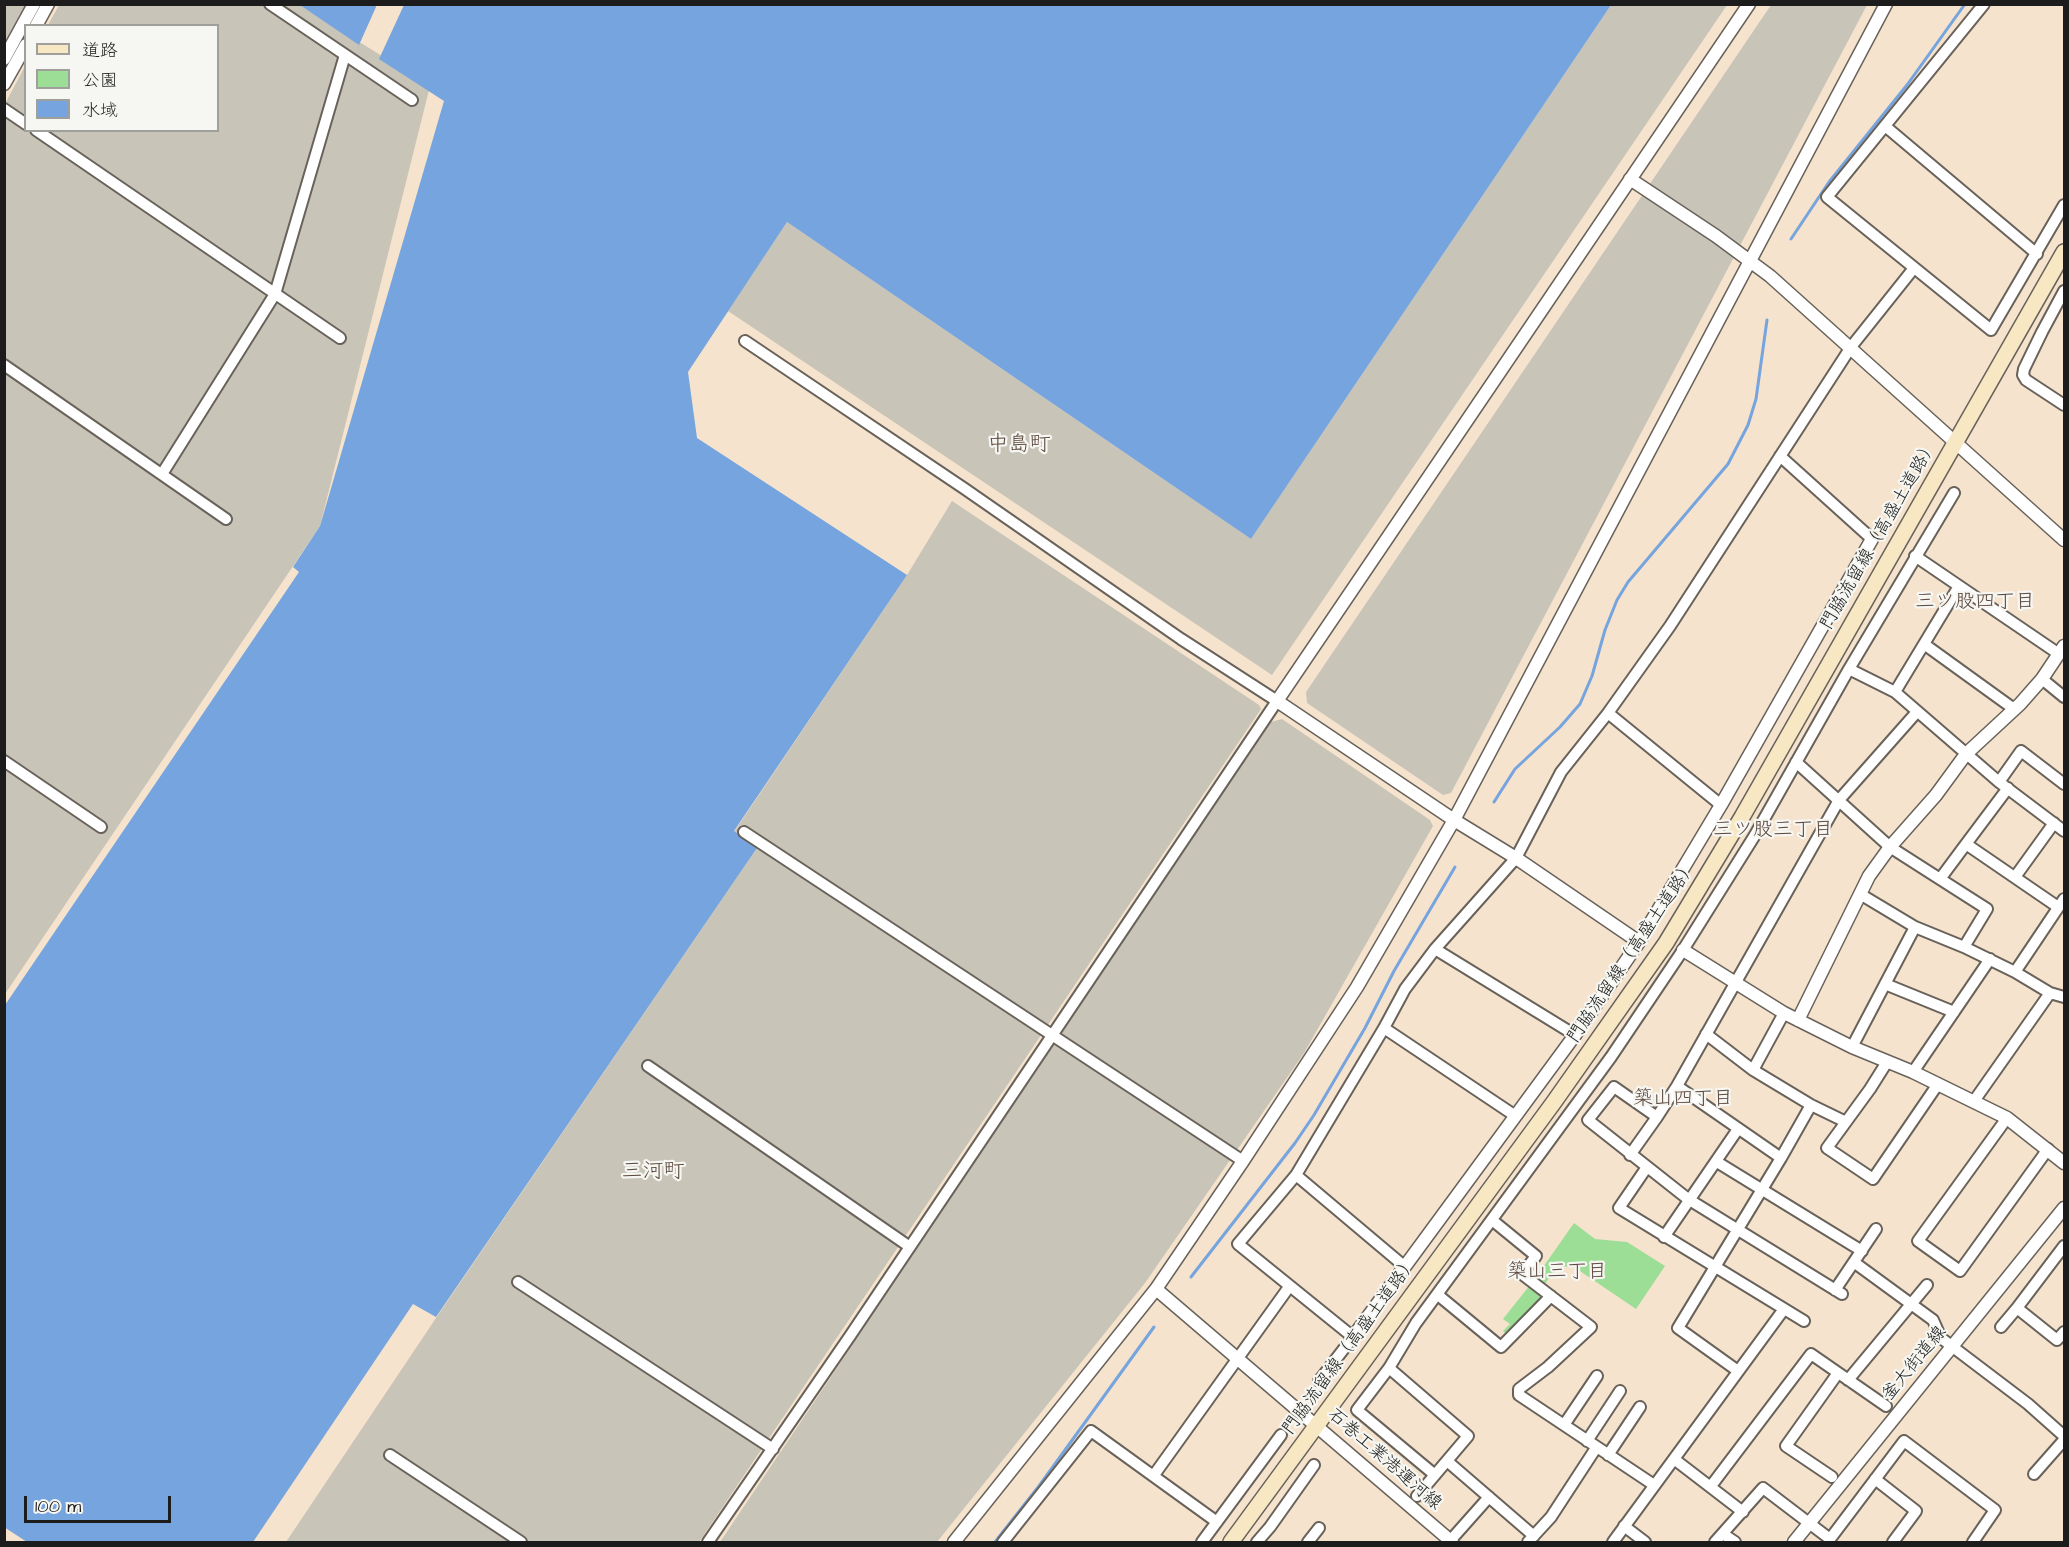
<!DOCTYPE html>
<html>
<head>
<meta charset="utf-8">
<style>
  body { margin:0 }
  #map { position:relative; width:2069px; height:1547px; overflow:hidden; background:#f5e3cd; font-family:"Architects Daughter","Klee One",sans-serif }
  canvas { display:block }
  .frame { position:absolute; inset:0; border:6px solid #1c1c1c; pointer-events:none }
  .legend { position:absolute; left:24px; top:24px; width:195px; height:108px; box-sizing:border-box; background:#f6f6f2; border:2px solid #9f9f9c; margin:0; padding:8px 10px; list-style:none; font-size:18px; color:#1c1c1c }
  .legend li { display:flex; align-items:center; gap:12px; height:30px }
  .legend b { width:30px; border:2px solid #9f9f9c }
  .scale { position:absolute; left:24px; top:1496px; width:147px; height:27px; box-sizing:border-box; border:3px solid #1c1c1c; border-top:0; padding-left:8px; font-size:18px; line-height:21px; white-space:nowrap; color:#1c1c1c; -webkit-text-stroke:4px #f6f6f2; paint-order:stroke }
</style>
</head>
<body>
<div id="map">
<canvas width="2069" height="1547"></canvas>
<div class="frame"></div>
<ul class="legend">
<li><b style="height:8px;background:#f7e8c3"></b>道路</li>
<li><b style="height:16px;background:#9cde95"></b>公園</li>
<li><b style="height:16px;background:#75a4de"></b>水域</li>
</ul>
<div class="scale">100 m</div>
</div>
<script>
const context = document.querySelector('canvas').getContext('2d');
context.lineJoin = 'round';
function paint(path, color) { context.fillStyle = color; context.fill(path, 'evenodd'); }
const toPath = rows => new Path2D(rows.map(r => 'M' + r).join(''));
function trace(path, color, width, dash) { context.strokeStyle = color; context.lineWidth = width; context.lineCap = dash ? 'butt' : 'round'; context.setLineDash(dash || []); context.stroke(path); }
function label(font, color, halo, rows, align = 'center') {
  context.font = font + ' "Architects Daughter","Klee One",sans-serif'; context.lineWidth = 4.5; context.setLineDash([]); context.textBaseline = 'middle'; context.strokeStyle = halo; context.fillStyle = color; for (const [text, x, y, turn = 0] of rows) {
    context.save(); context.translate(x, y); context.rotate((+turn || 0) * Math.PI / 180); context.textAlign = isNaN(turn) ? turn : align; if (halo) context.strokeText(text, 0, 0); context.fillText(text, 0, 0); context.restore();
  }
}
const industrial = toPath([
  [5,5,27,5,5,45],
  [59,5,300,5,430,86,320,526,5,994,5,104,25,66,26,130,218,130,218,26,48,25],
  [1611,5,1727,5,1272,675,728,311,787,222,1251,539],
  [1771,5,1867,5,1451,793,1443,795,1307,703,1306,692],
  [952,501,1259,705,1261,709,699,1542,286,1542,436,1318,757,848,734,832,907,575],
  [1282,719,1430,820,1433,826,1304,1053,1145,1283,937,1542,720,1542,1271,722]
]);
const green = toPath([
  [1574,1223,1595,1239,1627,1242,1665,1266,1636,1309,1574,1267,1558,1266,1544,1285,1551,1291,1507,1335,1503,1331,1510,1324,1503,1319,1534,1280]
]);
const water = toPath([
  [375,4,376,7,359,45,300,5],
  [404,5,1611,5,1251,539,787,222,688,372,697,438,907,575,734,831,757,848,436,1317,413,1304,253,1542,27,1542,4,1527,5,1005,299,572,293,567,320,526,444,101,379,59]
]);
const stream = toPath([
  [1791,239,1829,182,1907,85,1965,4],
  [1494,802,1515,769,1560,727,1580,704,1592,676,1605,630,1617,600,1628,582,1728,464,1748,425,1756,399,1767,320],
  [1191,1277,1295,1143,1314,1115,1365,1028,1394,971,1455,867],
  [995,1542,1039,1486,1154,1327]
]);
const minor = toPath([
  [270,4,412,100],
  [1984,4,1827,197,1991,330,2064,205],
  [4,109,26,124],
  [1885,126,2037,254],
  [36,130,340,338],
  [2064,291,2042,332,2024,369,2023,375,2026,380,2064,405],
  [4,365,226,519],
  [1780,456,1872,539],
  [162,474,275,294,345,55],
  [1915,556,2059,654],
  [1924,644,2014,709],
  [1849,669,1895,692,1999,782,2064,831],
  [2042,679,2064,697],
  [1895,692,1959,586],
  [1608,713,1721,805],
  [4,761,101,827],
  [1796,762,1890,847,1940,879,1966,844,2058,907],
  [1999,782,2021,751,2064,784],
  [744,832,1243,1161],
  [1966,844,2008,788],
  [2015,877,2054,823],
  [1940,879,1987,909,1964,947],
  [1860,894,1915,927,1964,947,2015,972],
  [2064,899,2015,972,2050,993,2064,997],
  [1435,949,1575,1035],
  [1885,984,1954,1012],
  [1384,1028,1514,1115],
  [1706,1034,1753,1070,1811,1105,1846,1122],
  [1852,1047,1915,927],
  [1887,1062,1870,1089,1827,1148,1873,1179,1938,1084],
  [648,1066,910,1247],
  [1753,1070,1784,1013],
  [1913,1072,1990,959],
  [1677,1086,1781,1158,1811,1105],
  [1974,1101,2050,993],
  [1657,1117,1614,1087,1588,1120,1688,1199,1842,1294],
  [2007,1118,1918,1241,1960,1271,2048,1149],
  [1630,1155,1657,1117,1677,1086,1839,800,1916,713],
  [1717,1162,1862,1251],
  [1647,1167,1619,1208,1804,1321],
  [1296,1175,1404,1266],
  [1492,1220,1536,1256,1522,1274,1591,1327,1548,1367,1519,1389,1519,1395,1654,1485],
  [1664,1237,1738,1129],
  [2064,1246,2017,1308,2057,1340,2064,1332],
  [1855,1263,1933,1320,1941,1338,2028,1404,2064,1436],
  [518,1282,773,1449],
  [1835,1290,1876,1229],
  [1438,1295,1501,1347,1551,1296],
  [2001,1327,2017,1308],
  [1389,1368,1468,1436,1417,1496],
  [1738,1371,1678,1328,1781,1158],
  [1848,1380,1927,1285],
  [1319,1381,1353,1337,1238,1244,1296,1175,1384,1028,1405,989,1435,949,1516,858,1561,772,1608,713,1670,626,1851,347,1914,268],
  [1564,1425,1597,1376],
  [1587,1441,1620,1391],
  [390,1455,521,1542],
  [1608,1455,1640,1407],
  [1674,1459,1743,1512],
  [1447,1461,1534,1536],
  [2034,1474,2064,1440],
  [1154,1475,1289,1287],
  [1435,1475,1357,1410,1389,1368,1416,1323,1611,1057,1683,950,1755,835,1849,669,1954,493],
  [1832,1477,1786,1446,1838,1373],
  [1875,1479,1916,1511,1893,1542],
  [1711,1486,1811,1354,1886,1406],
  [1624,1526,1645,1542],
  [1723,1534,1735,1542],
  [708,1542,850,1336,1277,701,1181,639,965,489,745,341],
  [1003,1542,1091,1431,1217,1522],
  [1202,1542,1281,1435],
  [1257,1542,1270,1527,1314,1465],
  [1308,1542,1319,1528],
  [1449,1542,1489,1497],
  [1528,1542,1551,1517,1596,1448],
  [1613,1542,1784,1309],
  [1715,1542,1763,1488,1830,1539,1904,1441,1995,1510,1973,1542]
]);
const tertiary = toPath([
  [36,26,48,4],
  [4,59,34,4],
  [4,84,26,45],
  [1630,179,1716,236,1770,276,2064,540],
  [1639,942,1516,858,1454,820,1277,701,1749,4],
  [1683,950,1784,1013,1852,1047,1913,1072,2007,1118,2064,1163],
  [1798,1020,1869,876,1890,847,1936,795,1966,754,2020,704,2042,679,2064,646],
  [1156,1289,1452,1542],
  [1353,1337,1575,1035,1639,942,1721,805,1872,539],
  [954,1542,1156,1289,1243,1161,1357,987,1454,820,1886,4],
  [1794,1542,2064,1208]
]);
const secondary = toPath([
  [1231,1542,1554,1102,1666,943,1742,817,2064,252]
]);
const streetNames = [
  ["門脇流留線（高盛土道路）",1880,535,-60],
  ["門脇流留線（高盛土道路）",1633,952,-56],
  ["門脇流留線（高盛土道路）",1351,1346,-54],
  ["釜大街道線",1915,1364,-51],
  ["石巻工業港運河線",1384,1460,41]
];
const neighbourhoodNames = [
  ["三ツ股四丁目",1975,603],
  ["三ツ股三丁目",1773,831],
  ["築山四丁目",1683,1100],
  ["築山三丁目",1557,1273]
];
const quarterNames = [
  ["中島町",1019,446],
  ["三河町",653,1173]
];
paint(industrial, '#c8c4b8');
paint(green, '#9cde95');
paint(water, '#75a4de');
trace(stream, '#75a4de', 3);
trace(minor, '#68625a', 14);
trace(tertiary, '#68625a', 15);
trace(secondary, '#68625a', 18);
trace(minor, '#fff', 10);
trace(tertiary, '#fff', 12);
trace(secondary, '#f7e8c3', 15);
label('18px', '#1c1c1c', '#f6f6f2', streetNames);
label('20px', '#5d483d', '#f6f6f2', neighbourhoodNames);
label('21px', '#5d483d', '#f6f6f2', quarterNames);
</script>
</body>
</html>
